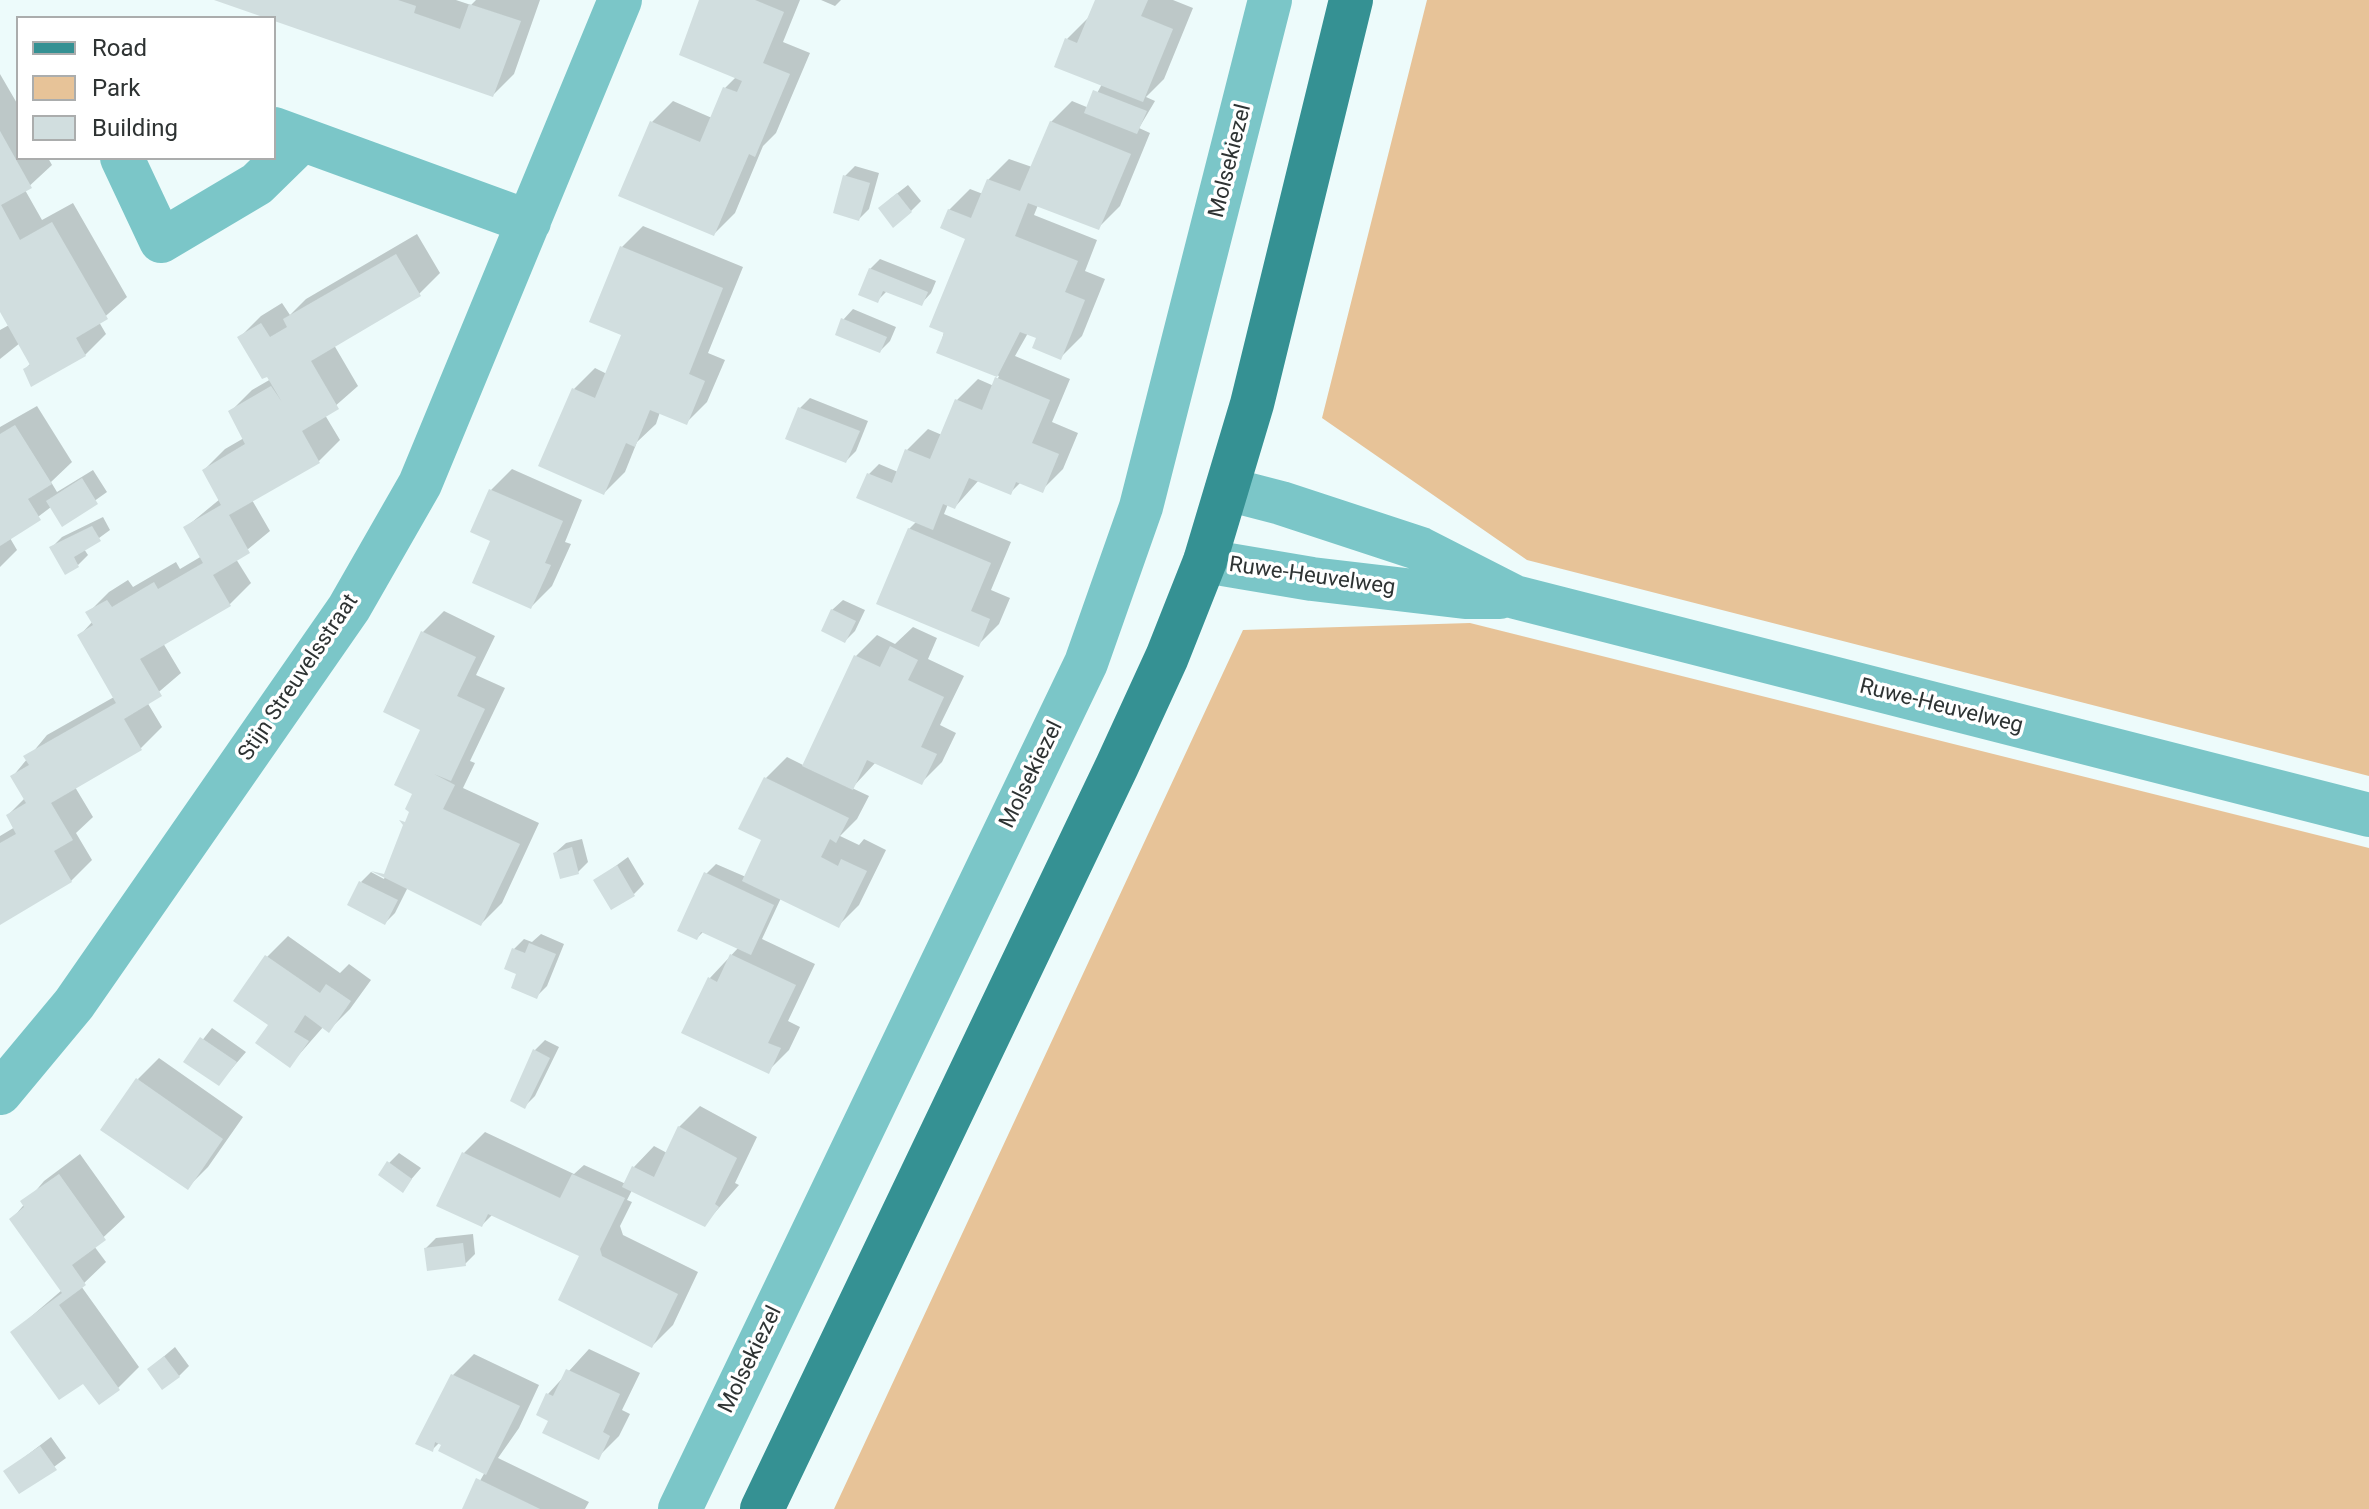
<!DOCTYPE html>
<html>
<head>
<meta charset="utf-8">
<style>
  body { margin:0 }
  #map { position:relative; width:2369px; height:1509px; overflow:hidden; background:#edfbfb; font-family:Roboto,sans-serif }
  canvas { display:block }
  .legend { position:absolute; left:16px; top:16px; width:260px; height:144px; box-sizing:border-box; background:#fff; border:2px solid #abadad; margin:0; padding:10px 14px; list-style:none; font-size:24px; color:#2e3333 }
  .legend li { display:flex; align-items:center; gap:16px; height:40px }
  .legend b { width:40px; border:2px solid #abadad }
</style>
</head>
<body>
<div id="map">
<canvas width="2369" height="1509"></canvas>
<ul class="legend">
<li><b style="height:10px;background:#359193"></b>Road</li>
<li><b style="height:22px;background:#e7c398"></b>Park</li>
<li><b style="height:22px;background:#d1dedf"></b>Building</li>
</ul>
</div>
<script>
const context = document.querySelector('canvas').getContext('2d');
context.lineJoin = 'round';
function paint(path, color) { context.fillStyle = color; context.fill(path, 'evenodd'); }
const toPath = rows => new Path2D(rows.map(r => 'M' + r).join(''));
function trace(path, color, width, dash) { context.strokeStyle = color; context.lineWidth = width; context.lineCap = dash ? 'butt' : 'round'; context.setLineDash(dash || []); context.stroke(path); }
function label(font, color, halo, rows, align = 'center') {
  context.font = font + ' Roboto,sans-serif'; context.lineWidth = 7; context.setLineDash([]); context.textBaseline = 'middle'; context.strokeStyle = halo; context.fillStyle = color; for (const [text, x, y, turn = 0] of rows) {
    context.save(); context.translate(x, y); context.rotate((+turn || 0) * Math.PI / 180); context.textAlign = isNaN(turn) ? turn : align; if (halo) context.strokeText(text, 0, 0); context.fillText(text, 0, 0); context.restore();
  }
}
const green = toPath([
  [1427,0,2369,0,2369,776,1527,560,1322,418],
  [1470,623,2369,848,2369,1509,834,1509,1243,630]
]);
const shadow = toPath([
  [224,0,456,0,471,5,476,0,540,0,514,74,493,95],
  [701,0,800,0,783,42,810,53,776,133,763,146,735,213,714,234,652,122,673,101,712,118,725,88,736,77],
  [821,0,841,0,835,6],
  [1097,0,1173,0,1193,8,1164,79,1146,97,1155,101,1139,128,1150,133,1120,206,1099,227,1038,205,1034,215,1097,240,1085,271,1105,279,1082,336,1061,357,1038,337,1028,333,1015,356,1070,379,1052,422,1078,433,1063,469,1042,490,1021,482,1010,493,979,480,955,507,948,504,944,514,1011,542,991,590,1010,598,999,624,978,645,909,529,917,521,869,474,879,464,898,472,907,450,928,429,942,435,957,400,978,379,994,386,999,376,939,352,967,238,949,210,970,189,983,194,988,180,1009,159,1032,167,1051,122,1072,101,1089,108,1102,84,1067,39,1088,18],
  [0,74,18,105,18,158,48,158,52,165,25,190,42,220,73,203,127,297,99,322,106,334,85,355,25,369,31,363,20,343,0,359,0,330,9,325,0,309],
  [855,166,879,173,869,209,859,219,845,176],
  [908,185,921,201,911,211,890,199],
  [643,226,743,267,708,353,725,360,707,402,686,423,660,412,656,424,637,442,625,472,604,493,574,389,595,368,607,374,623,333,622,247],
  [417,234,440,273,419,294,334,345,358,386,325,415,340,440,319,461,252,500,270,531,236,559,251,583,230,604,163,643,181,673,147,702,162,727,141,748,75,787,93,817,76,833,92,860,71,881,0,923,0,836,15,827,8,815,25,798,13,776,47,735,114,697,80,635,93,621,88,613,109,592,128,580,133,587,176,562,180,569,202,556,186,527,220,499,204,470,225,449,244,438,231,411,252,390,271,379,240,337,261,316,282,303,290,315,306,299],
  [880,259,936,281,931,293,921,304,888,290,877,301,870,269],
  [853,309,896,327,890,341,880,351,843,320],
  [810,398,868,421,856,451,846,461,788,438,800,408],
  [37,406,72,462,51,482,57,492,93,470,107,492,62,524,51,507,10,538,17,550,0,567,0,427],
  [512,469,582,500,565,542,571,544,552,586,531,607,491,490],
  [103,517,110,530,84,549,88,555,78,565,52,547,62,537],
  [843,600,865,610,855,631,845,641,832,610],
  [444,611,495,636,476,675,505,688,470,761,475,763,463,788,539,823,502,903,481,924,408,887,395,913,385,923,361,882,371,872,384,879,411,811,423,729,423,632],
  [913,627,937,638,928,659,964,676,940,725,956,733,942,762,921,783,876,762,852,788,869,796,857,819,840,836,859,845,864,839,886,850,859,905,838,926,781,898,762,939,815,964,788,1021,800,1027,789,1050,768,1071,709,979,739,947,704,931,697,938,706,874,716,864,746,877,764,839,741,828,766,778,787,757,805,766,856,656,877,635,895,644],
  [582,839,588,862,578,872,555,853,566,843],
  [628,857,644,884,634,894,595,881],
  [541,934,564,944,547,986,537,996,518,973,514,949,524,939,532,942],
  [288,936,340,973,349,964,371,980,350,1009,329,1030,324,1026,290,1065,270,1025,267,957],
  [212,1028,246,1052,228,1073,186,1061],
  [545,1040,559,1047,535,1096,525,1106,535,1050],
  [159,1058,243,1117,208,1167,187,1188,138,1079],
  [700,1106,757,1137,735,1183,739,1185,704,1225,632,1190,627,1200,632,1202,620,1226,623,1235,698,1272,673,1325,652,1346,582,1255,493,1214,482,1225,439,1205,464,1153,485,1132,574,1174,584,1165,626,1184,634,1167,654,1146,667,1153,679,1127],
  [399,1153,421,1168,402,1190,389,1163],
  [80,1154,125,1217,94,1246,106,1262,81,1286,139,1367,118,1388,83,1381,13,1332,62,1290,11,1220,44,1181],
  [473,1234,475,1254,465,1264,426,1248,436,1238],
  [175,1347,189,1366,179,1376,149,1369],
  [589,1349,640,1373,622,1410,630,1414,619,1436,598,1457,550,1420,548,1394],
  [474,1354,539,1385,519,1428,498,1458,589,1502,585,1509,464,1509,485,1472,440,1442,432,1450,453,1375],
  [51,1437,66,1458,20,1492,6,1471]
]);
const building = toPath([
  [214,0,398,0,416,6,414,13,460,29,469,4,521,21,493,97],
  [699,0,755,0,784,12,763,63,790,74,755,157,749,154,714,236,618,196,650,121,700,142,723,87,737,92,742,81,679,55],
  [1095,0,1148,0,1141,16,1173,29,1143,102,1054,67,1065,38,1077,43],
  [1093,90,1147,111,1137,134,1084,113],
  [1050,121,1131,154,1099,230,1028,203,1015,236,1078,261,1065,292,1085,300,1061,360,1032,348,1036,338,1020,332,997,377,936,353,944,333,929,327,965,239,940,228,948,209,971,218,987,179,1020,191],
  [0,131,32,188,1,205,20,240,52,222,108,319,76,338,86,356,31,387,23,369,30,365,0,312],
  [843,175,870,183,859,221,833,213],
  [897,193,912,212,893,228,878,208],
  [620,246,723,288,689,374,705,381,687,425,650,410,635,447,626,443,604,495,538,466,572,388,595,398,621,335,589,322],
  [396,254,421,296,311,361,339,409,302,431,320,463,229,515,250,553,213,575,231,606,140,659,162,696,124,719,142,750,51,803,73,840,54,851,72,882,0,925,0,843,16,834,6,815,26,803,10,776,29,765,23,756,116,703,77,635,93,625,85,612,107,600,112,607,154,582,158,589,203,563,183,527,221,505,202,470,245,444,228,411,271,386,282,402,267,377,262,379,237,337,261,323,270,337,287,327,283,319],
  [869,268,928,292,922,306,883,291,878,303,858,295],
  [841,318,887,337,880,353,835,335],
  [995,377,1050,400,1032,443,1059,454,1043,493,1016,482,1011,495,969,478,955,509,943,504,933,530,856,498,867,473,892,483,905,449,930,459,955,399,982,410],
  [798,407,860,431,846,463,785,439],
  [15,425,52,484,28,499,41,520,0,546,0,434],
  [82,478,98,504,62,527,46,501],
  [489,489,563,521,545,563,551,565,531,609,472,583,490,541,470,532],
  [92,526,101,541,74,557,79,567,65,575,49,547],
  [908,528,991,563,971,611,990,619,979,647,876,604],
  [831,609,856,621,845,643,821,631],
  [421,631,476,657,457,696,485,709,451,781,434,774,455,785,443,809,520,844,481,926,371,871,384,874,403,825,399,820,405,822,409,812,405,809,412,794,394,785,420,730,383,712],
  [890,646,918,660,908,680,944,697,921,747,937,754,922,785,867,760,853,790,802,766,854,655,880,667],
  [764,777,849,818,836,843,830,839,821,857,838,866,841,859,867,871,839,928,742,881,761,840,738,829],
  [572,847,579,874,560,879,553,853],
  [617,865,635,896,611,910,593,880],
  [704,872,774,905,751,955,701,932,697,940,677,931],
  [359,881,398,900,385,925,347,905],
  [529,943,556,954,537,999,511,988,516,974,504,969,512,948,525,953],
  [730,954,796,985,768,1043,781,1048,769,1074,681,1033,708,977,717,982],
  [265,955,320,993,326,984,351,1001,329,1033,305,1015,294,1032,309,1041,290,1068,255,1043,268,1025,233,1001],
  [200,1037,237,1062,219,1086,183,1062],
  [533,1049,550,1058,525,1109,510,1101],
  [136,1078,223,1139,188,1190,100,1130],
  [678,1126,737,1158,715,1204,719,1207,705,1227,622,1187,632,1166,654,1177],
  [462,1152,560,1198,572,1174,625,1198,600,1249,602,1256,678,1294,652,1348,558,1300,579,1256,488,1214,482,1227,436,1206],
  [387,1161,412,1179,403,1193,378,1175],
  [59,1174,106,1240,72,1265,86,1285,59,1305,120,1390,99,1405,83,1384,59,1400,10,1332,62,1293,9,1219,24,1207,20,1201],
  [463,1243,466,1266,427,1271,424,1248],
  [164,1356,180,1377,162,1390,147,1369],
  [566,1369,620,1394,603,1432,610,1436,599,1460,542,1433,548,1421,536,1415,546,1393,553,1396],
  [451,1374,520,1406,486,1475,438,1451,441,1445,435,1442,433,1452,415,1444],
  [40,1446,57,1470,19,1494,3,1471],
  [476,1478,540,1509,462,1509]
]);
const minor = toPath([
  [274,129,529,222],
  [122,158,161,241,257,184,302,140],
  [1227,489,1281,503,1421,549,1515,597,2369,815],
  [1205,561,1312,579,1465,597,1500,597],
  [0,1093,74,1004,349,608,420,484,620,0],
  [680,1509,1086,663,1141,507,1270,0]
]);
const major = toPath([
  [762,1509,1117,766,1167,657,1205,561,1252,404,1351,0]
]);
const streetNames = [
  ["Molsekiezel",1231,161,-76],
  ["Ruwe-Heuvelweg",1312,577,8],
  ["Stijn Streuvelsstraat",299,678,-56],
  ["Ruwe-Heuvelweg",1941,707,14],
  ["Molsekiezel",1032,775,-64],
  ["Molsekiezel",751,1360,-64]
];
paint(green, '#e7c398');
paint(shadow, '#0003');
paint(building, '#d1dedf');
trace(minor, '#7bc6c8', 44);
trace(major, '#359193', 44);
label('22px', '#2e3333', '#fff', streetNames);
</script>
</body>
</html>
